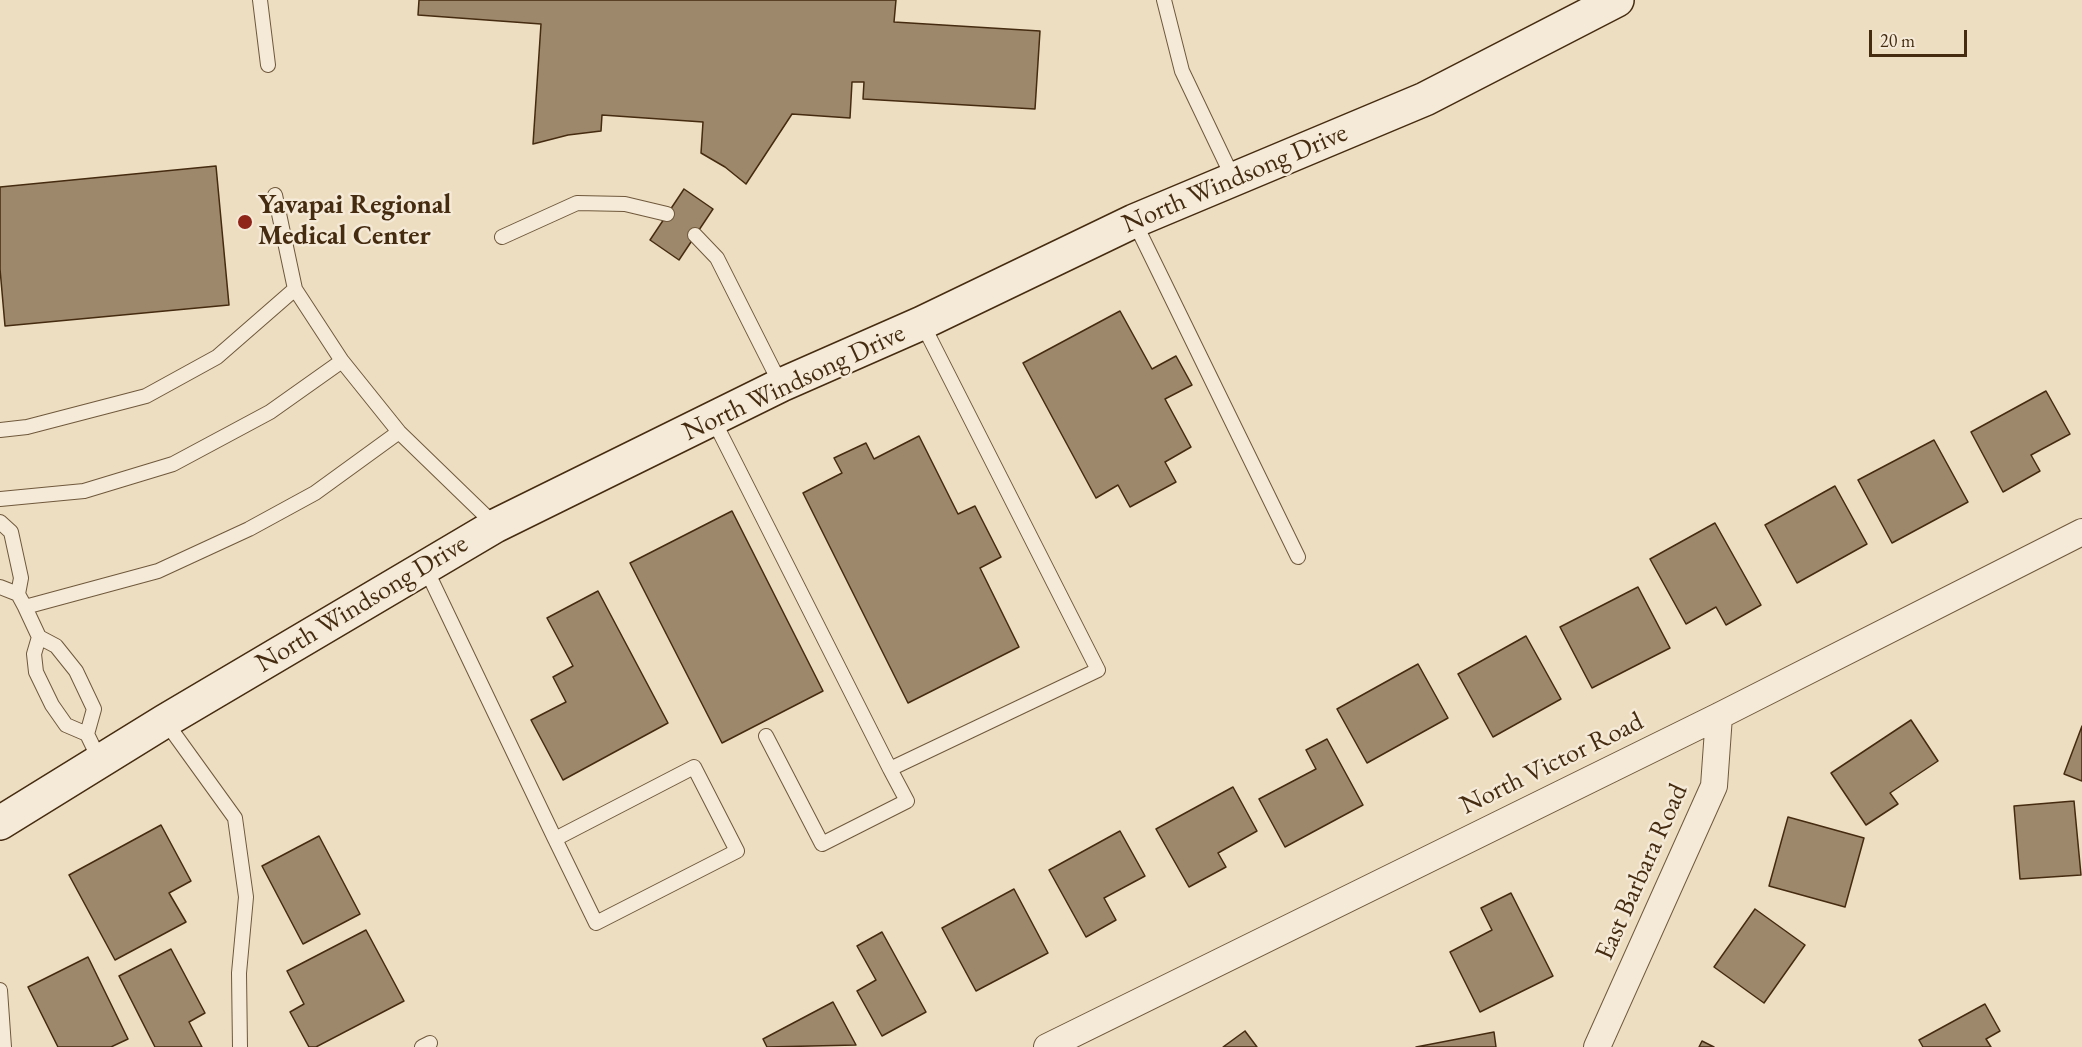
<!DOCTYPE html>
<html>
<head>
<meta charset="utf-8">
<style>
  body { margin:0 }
  #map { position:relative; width:2082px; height:1047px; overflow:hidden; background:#eedec1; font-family:"EB Garamond",serif }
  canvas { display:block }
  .scale { position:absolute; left:1869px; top:30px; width:98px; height:27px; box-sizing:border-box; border:3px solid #452b10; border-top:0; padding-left:8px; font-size:18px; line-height:21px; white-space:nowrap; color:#452b10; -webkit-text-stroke:4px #f4ead7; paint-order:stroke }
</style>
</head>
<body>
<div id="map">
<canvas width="2082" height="1047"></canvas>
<div class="scale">20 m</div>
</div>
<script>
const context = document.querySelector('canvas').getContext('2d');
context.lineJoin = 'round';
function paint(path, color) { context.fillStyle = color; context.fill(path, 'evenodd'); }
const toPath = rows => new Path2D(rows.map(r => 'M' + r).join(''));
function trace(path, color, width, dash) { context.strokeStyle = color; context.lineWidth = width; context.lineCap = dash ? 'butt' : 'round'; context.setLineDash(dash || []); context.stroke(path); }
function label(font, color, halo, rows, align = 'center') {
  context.font = font + ' "EB Garamond",serif'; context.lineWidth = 5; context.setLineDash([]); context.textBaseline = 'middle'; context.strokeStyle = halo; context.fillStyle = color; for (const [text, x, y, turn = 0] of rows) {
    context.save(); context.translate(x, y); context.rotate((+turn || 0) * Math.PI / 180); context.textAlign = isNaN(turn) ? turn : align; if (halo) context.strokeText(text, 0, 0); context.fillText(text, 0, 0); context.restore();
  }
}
const building = toPath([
  [419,0,896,0,894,22,1040,31,1035,109,863,99,864,82,852,82,850,118,792,114,746,184,725,167,701,153,703,122,602,115,601,131,568,135,533,144,541,24,418,15,419,0],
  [216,166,229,305,5,326,0,269,0,187,216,166],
  [684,189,713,209,679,260,650,240,684,189],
  [1120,311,1152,369,1176,356,1192,385,1165,399,1191,447,1165,462,1176,482,1130,507,1118,485,1096,498,1023,363,1120,311],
  [2046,391,2070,434,2031,455,2040,471,2003,492,1971,432,2046,391],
  [919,436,958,514,975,506,1001,557,980,568,1019,647,908,703,803,493,842,473,834,458,866,443,874,459,919,436],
  [1934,440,1968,502,1892,543,1858,480,1934,440],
  [1835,486,1867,544,1797,583,1765,525,1835,486],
  [732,511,823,691,722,743,630,563,732,511],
  [1715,523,1761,605,1726,625,1716,607,1686,624,1650,559,1715,523],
  [1638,587,1670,648,1592,688,1560,627,1638,587],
  [598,591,668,723,563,780,531,720,566,702,553,677,573,666,547,618,598,591],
  [1526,636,1561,699,1493,737,1458,674,1526,636],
  [1418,664,1448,718,1367,763,1337,709,1418,664],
  [1911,720,1938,761,1890,793,1898,804,1866,825,1831,773,1911,720],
  [2082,726,2082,781,2064,774,2082,726],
  [1327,739,1363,805,1285,847,1259,799,1316,769,1306,750,1327,739],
  [1233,787,1257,831,1218,853,1226,867,1189,887,1156,829,1233,787],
  [2074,801,2081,875,2020,879,2014,806,2074,801],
  [1788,817,1864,838,1845,907,1769,886,1788,817],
  [161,825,191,881,169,893,186,922,115,960,69,875,161,825],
  [1120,831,1145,876,1104,898,1116,920,1086,937,1049,870,1120,831],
  [319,836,360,914,303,944,262,866,319,836],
  [1014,889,1048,953,976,991,942,928,1014,889],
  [1511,893,1553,976,1480,1012,1450,952,1492,930,1481,908,1511,893],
  [1755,909,1805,945,1764,1003,1714,967,1755,909],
  [366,930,404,1001,316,1047,309,1047,290,1012,304,1004,287,971,366,930],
  [882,932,926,1012,882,1036,857,991,876,980,857,946,882,932],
  [171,949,205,1013,189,1022,202,1047,155,1047,119,976,171,949],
  [88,957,128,1039,111,1047,58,1047,28,987,88,957],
  [833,1002,856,1045,767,1047,763,1039,833,1002],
  [1985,1004,2000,1031,1986,1039,1991,1047,1923,1047,1919,1040,1985,1004],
  [1245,1031,1257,1047,1223,1047,1245,1031],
  [1494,1032,1496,1047,1416,1047,1494,1032],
  [1702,1041,1714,1047,1699,1047,1702,1041]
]);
const lane = toPath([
  [260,0,268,65],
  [1164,0,1182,71,1234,180],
  [275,195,295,289,342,361],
  [1134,221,1298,557],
  [695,235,717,258,781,385],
  [502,237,577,203,625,204,667,214],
  [713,419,890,769,1098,670,922,323],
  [0,430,27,427,146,396,217,357,295,289],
  [0,499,84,491,173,464,270,412,342,361,399,432,495,525],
  [0,522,11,532,21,578,18,594,25,607],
  [425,567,555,839,694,767,737,851,596,923,555,839],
  [0,587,18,594],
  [39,637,34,654,36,672,52,705,66,725,87,734,100,761],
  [165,721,235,818,246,897,239,973,240,1047],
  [87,734,94,709,76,671,56,646,39,637,25,607,158,571,249,529,315,493,399,432],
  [766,736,822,844,907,801,890,769],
  [0,990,4,1047],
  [422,1047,430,1043]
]);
const street = toPath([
  [1047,1047,1719,716,2082,532],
  [1597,1047,1714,786,1719,716]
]);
const secondary = toPath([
  [0,823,165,721,495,526,781,385,922,323,1134,221,1425,99,1617,0]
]);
const markers = [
  [245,222,8,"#8f2418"]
];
const streetNames = [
  ["North Windsong Drive",1235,179,-23],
  ["North Windsong Drive",794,383,-25],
  ["North Windsong Drive",362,604,-31],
  ["North Victor Road",1552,764,-26],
  ["East Barbara Road",1642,872,-66]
];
const poiNames = [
  ["Yavapai Regional",258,206],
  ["Medical Center",258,237]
];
paint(building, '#9d886c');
trace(building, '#452b10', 1.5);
trace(lane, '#6f583c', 16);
trace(street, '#6f583c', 28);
trace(secondary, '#452b10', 36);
trace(lane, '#f4ead7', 14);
trace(street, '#f4ead7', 26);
trace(secondary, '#f4ead7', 33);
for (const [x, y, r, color] of markers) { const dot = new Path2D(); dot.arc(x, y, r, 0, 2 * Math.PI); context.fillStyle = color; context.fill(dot); trace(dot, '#f4ead7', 2); }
label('27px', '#452b10', '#f4ead7', streetNames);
label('bold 27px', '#452b10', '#f4ead7', poiNames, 'left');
</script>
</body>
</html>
